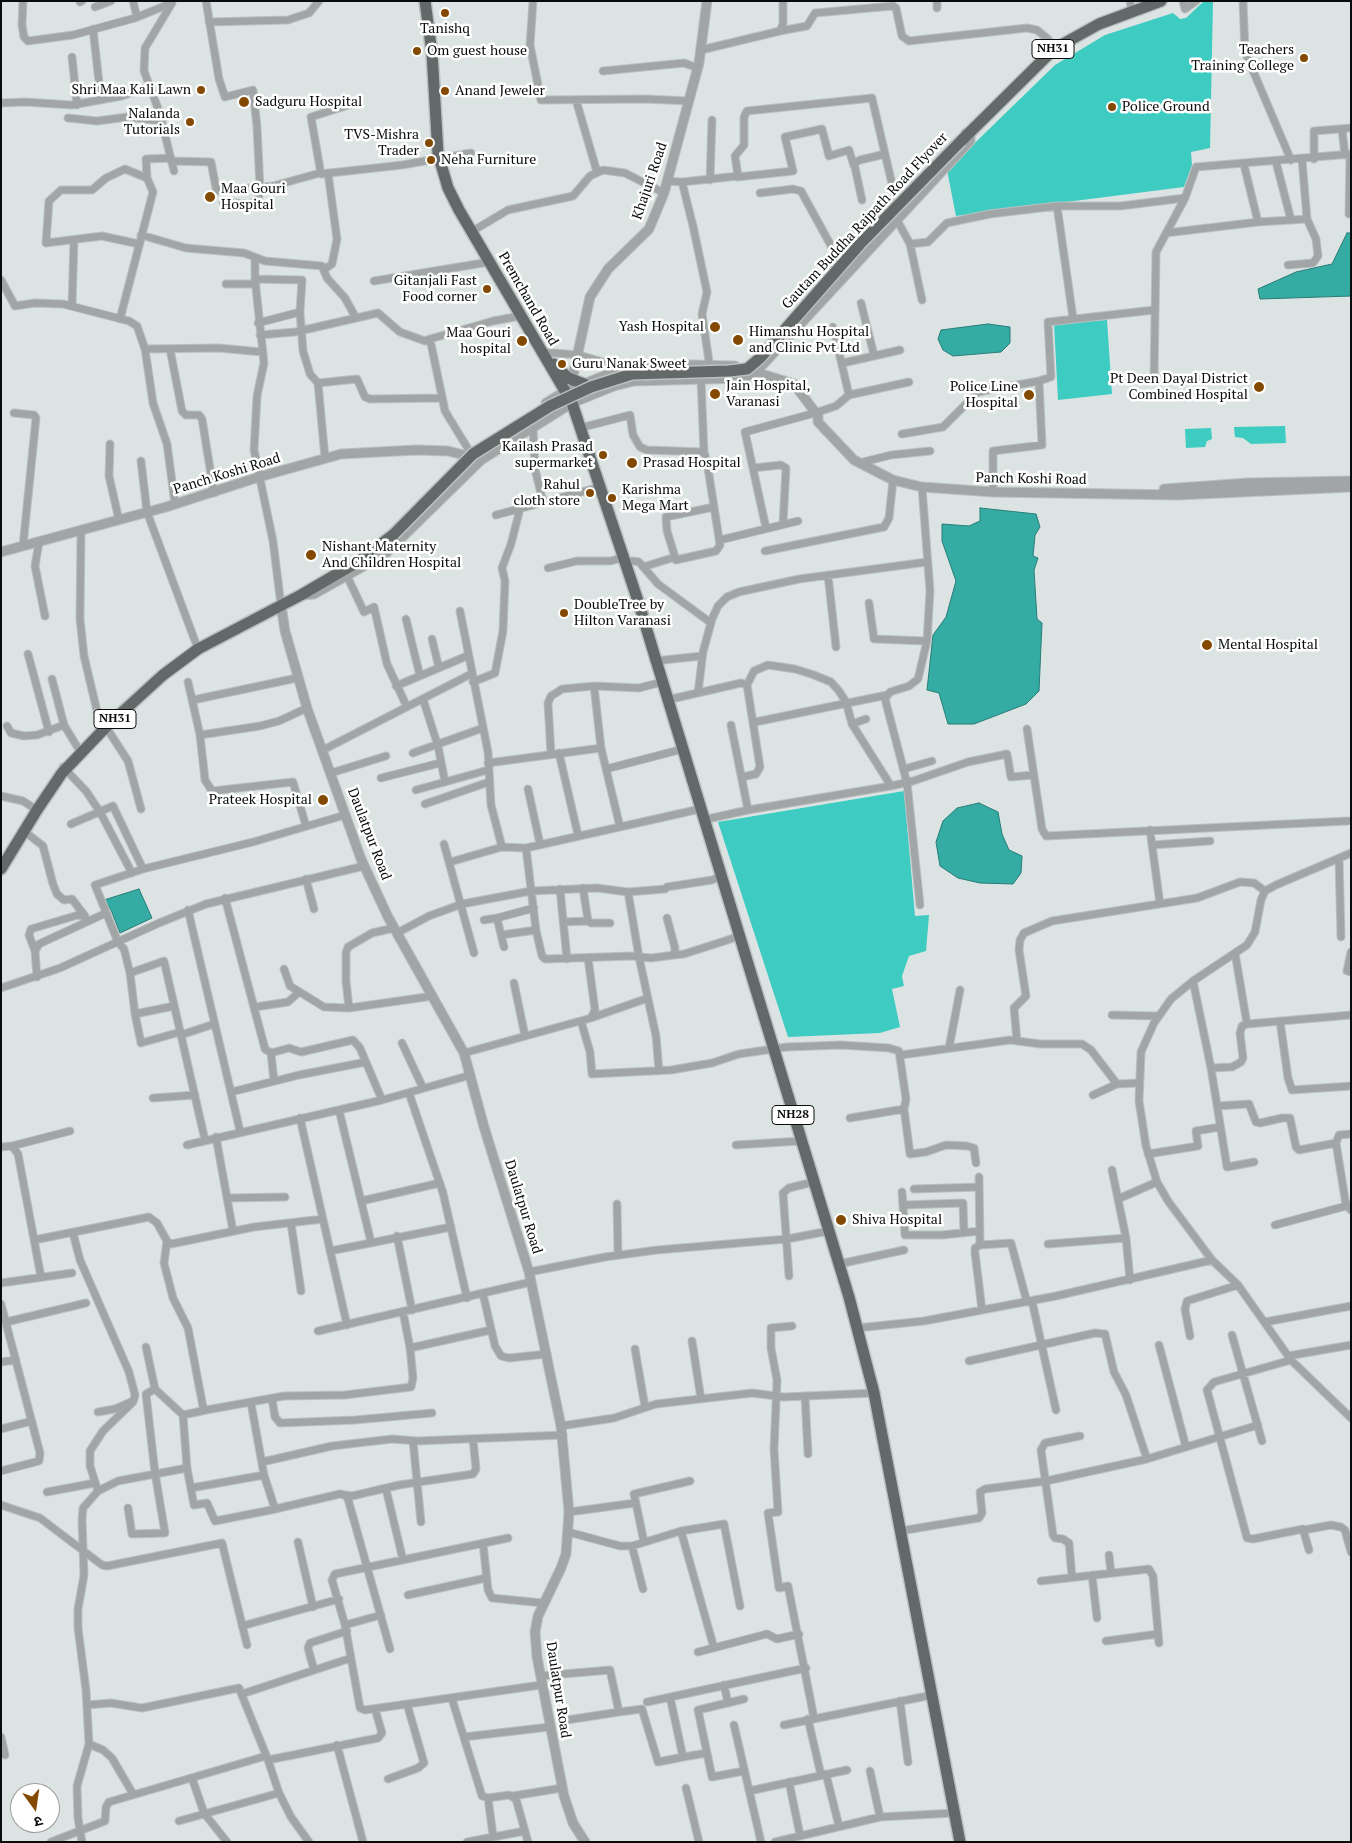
<!DOCTYPE html>
<html>
<head>
<meta charset="utf-8">
<style>
  body { margin:0 }
  #map { position:relative; width:1352px; height:1843px; overflow:hidden; background:#dce4e3; font-family:"PT Serif","Noto Sans Devanagari",serif }
  canvas { display:block }
  .frame { position:absolute; inset:0; border:2px solid #090c0c; pointer-events:none }
  .north { position:absolute; left:10px; top:1783px; width:50px; height:50px; box-sizing:border-box; background:#fff; border:1px solid #9d9e9e; border-radius:50%; rotate:166deg; font-size:14px; font-weight:700; line-height:20px; text-align:center; color:#090c0c }
  .north::after { content:''; display:block; margin:auto; width:18px; height:22px; background:#844901; clip-path:polygon(50% 0,100% 100%,50% 72%,0 100%) }
</style>
</head>
<body>
<div id="map">
<canvas width="1352" height="1843"></canvas>
<div class="frame"></div>
<div class="north">उ</div>
</div>
<script>
const context = document.querySelector('canvas').getContext('2d');
context.lineJoin = 'round';
function paint(path, color) { context.fillStyle = color; context.fill(path, 'evenodd'); }
const toPath = rows => new Path2D(rows.map(r => 'M' + r).join(''));
function trace(path, color, width, dash) { context.strokeStyle = color; context.lineWidth = width; context.lineCap = dash ? 'butt' : 'round'; context.setLineDash(dash || []); context.stroke(path); }
function label(font, color, halo, rows, align = 'center') {
  context.font = font + ' "PT Serif",serif'; context.lineWidth = 5; context.setLineDash([]); context.textBaseline = 'middle'; context.strokeStyle = halo; context.fillStyle = color; for (const [text, x, y, turn = 0] of rows) {
    context.save(); context.translate(x, y); context.rotate((+turn || 0) * Math.PI / 180); context.textAlign = isNaN(turn) ? turn : align; if (halo) context.strokeText(text, 0, 0); context.fillText(text, 0, 0); context.restore();
  }
}
const green = toPath([
  [1204,1,1213,1,1210,148,1191,152,1192,165,1184,187,956,216,947,170,1055,65,1105,35,1173,13,1180,19,1186,18],
  [1107,320,1112,394,1058,400,1054,323],
  [1285,426,1286,443,1251,444,1243,438,1235,437,1234,427],
  [1211,428,1212,439,1207,441,1205,447,1186,448,1185,429],
  [904,791,915,916,929,915,926,951,909,956,902,976,904,986,892,989,900,1027,880,1033,788,1037,718,822]
]);
const water = toPath([
  [1347,233,1351,233,1351,296,1260,299,1258,289,1296,272,1332,264,1347,233],
  [988,324,1010,327,1010,343,1001,352,953,356,943,350,938,339,941,330,988,324],
  [980,508,1036,514,1040,527,1035,535,1033,556,1038,558,1034,570,1037,619,1042,623,1039,691,1026,704,974,724,948,724,939,693,927,690,933,635,946,617,956,581,942,541,942,524,969,526,980,521,980,508],
  [979,803,998,812,1002,834,1009,850,1022,856,1021,873,1013,884,980,883,958,878,940,866,936,842,943,821,957,808,979,803],
  [139,889,152,918,120,933,111,910,104,900,139,889]
]);
const minor = toPath([
  [23,1,22,25,24,37,28,41,73,35,135,18,172,3],
  [133,1,137,17],
  [206,1,219,79,225,97,253,90,257,127,260,188,258,201,248,204,223,202],
  [533,1,530,45,541,100,646,99,689,101],
  [937,1,937,8],
  [1130,1,1132,13],
  [1183,1,1185,9,1196,1],
  [1243,1,1245,52,1291,160],
  [80,2,82,1],
  [172,3,145,48,144,71,159,111,174,171],
  [95,7,111,1],
  [209,22,288,20,309,13,319,1],
  [93,29,101,100],
  [780,31,807,26,815,13,893,6,896,8,902,36,909,41,1027,28,1037,30,1048,39,1054,49],
  [701,50,780,31,783,24,783,1],
  [72,57,77,105],
  [603,71,684,63,698,68],
  [576,100,597,172],
  [358,102,311,117,321,174,402,165,471,153],
  [1,103,25,102,72,105,122,96,151,86],
  [68,118,97,121,127,117,162,121],
  [1342,129,1345,155],
  [1314,159,1314,131,1351,128],
  [171,161,211,162,216,188,219,191,273,186,320,173],
  [1276,162,1291,220],
  [1244,165,1258,222],
  [737,177,793,171,785,137,822,129,829,156,849,150,854,166],
  [147,178,146,159,171,158],
  [710,180,712,120],
  [668,181,682,182,693,226,707,292,702,314,710,368],
  [682,182,738,176,735,156,744,145,744,117,747,111,872,98,896,201,897,220,910,244,922,300],
  [760,193,793,189,801,191,840,262],
  [862,200,854,163,860,160,885,154],
  [1057,206,1073,318],
  [1349,214,1350,154],
  [471,232,508,210,573,196,590,176,603,170,625,173,664,193],
  [1166,233,1258,222,1307,219],
  [141,235,186,248,244,253,265,261,322,266,327,278,345,298,356,318],
  [910,244,928,242,947,223,990,214,1057,206,1120,206,1185,198,1196,167,1351,154],
  [255,259,255,279],
  [1288,265,1313,263,1318,256,1316,239,1307,219,1302,159],
  [325,269,332,264,337,239,328,173],
  [1,280,15,306,35,303,63,304,129,321,137,326,145,349,153,403,167,444,175,504],
  [374,281,489,262],
  [226,284,256,284],
  [861,303,874,355],
  [72,306,74,240],
  [120,319,153,192,147,178,125,169,106,178,92,190,61,190,49,201,46,243,102,236,139,244],
  [258,323,300,312],
  [260,335,295,332,378,313,400,332,425,341,430,339,445,411,470,452],
  [430,339,493,321,520,316],
  [145,349,219,348,262,352],
  [170,349,182,411,186,415,199,415,202,419,214,493],
  [542,352,579,355,603,362,617,374],
  [843,363,900,350],
  [701,379,704,452],
  [1154,381,1156,252,1185,198],
  [318,383,357,379,365,397,370,399,441,398],
  [849,395,909,382],
  [14,413,34,415,36,418,23,546],
  [533,428,535,469,543,502],
  [580,428,630,415,633,435,640,447,647,450,704,452,707,462,720,545,716,551,676,560,667,531,666,517,714,507],
  [902,434,943,427,978,392,1039,381],
  [110,444,109,476,119,520],
  [141,461,147,512,198,649],
  [863,462,891,455,930,451],
  [753,468,781,465,786,468,783,524],
  [993,492,993,451,1042,445,1039,381,1051,377,1048,322,1154,310],
  [496,515,600,487],
  [766,528,745,432,815,413,836,406,849,395,833,327],
  [81,531,80,619,84,656,97,711,103,722],
  [720,540,798,521],
  [39,542,35,566,45,616],
  [765,551,884,527,889,518,893,480],
  [624,563,633,561,639,562,658,584,711,623],
  [643,567,675,557],
  [548,568,577,561,610,561,622,558],
  [828,575,836,647],
  [347,576,364,612,374,607,387,664,407,707],
  [869,603,874,639,927,641],
  [281,605,273,541,254,450,257,396,264,363,255,279,302,280,300,312,303,351,310,374,318,383,325,458],
  [460,611,488,752,491,805,502,847],
  [406,619,420,676],
  [432,639,439,668],
  [28,654,49,732],
  [654,661,702,656],
  [52,679,64,725,78,748],
  [188,682,200,735,205,780,212,791,293,782,306,826],
  [473,682,495,673,503,631,505,581,502,568,511,544,520,509],
  [747,685,754,671,768,665,795,669,814,675,831,682,839,691,846,702,852,724],
  [396,686,467,656],
  [594,686,601,748,620,827],
  [698,693,703,652,712,619,718,606,727,597,739,592,799,579,927,562],
  [423,699,438,746,445,782],
  [193,700,297,678],
  [667,700,741,683,747,685,760,767,756,774,742,777],
  [866,719,852,724,891,786],
  [755,722,887,695],
  [731,725,748,810],
  [7,726,11,733,24,736,37,735,64,725],
  [106,727,128,761,141,809],
  [1027,729,1042,829,1046,836,1348,821],
  [200,735,260,726,279,721,307,708],
  [323,750,471,674],
  [413,753,483,728],
  [559,753,578,835],
  [551,754,548,703,551,696,556,693,562,689,594,686,639,688,662,682],
  [488,763,601,748],
  [63,767,86,791,100,812,132,873],
  [606,769,683,749],
  [904,769,932,761],
  [331,773,386,756],
  [381,778,440,763],
  [528,789,540,844],
  [416,790,488,770],
  [1,796,23,801,37,810],
  [425,804,489,782],
  [703,820,748,810,891,786,913,781,968,762,1007,754,1011,777,1033,775],
  [71,824,113,806,143,869],
  [1150,830,1160,904],
  [24,831,43,846,53,884,57,894,64,900,72,899,85,916],
  [444,844,474,953],
  [1152,845,1210,841],
  [526,848,536,930,542,956,545,959,631,956,651,958,674,955,675,948,667,918],
  [1351,853,1276,885,1265,891,1261,900,1255,932,1247,945,1193,981,1171,999,1154,1023,1141,1052,1139,1101,1146,1146,1157,1182,1168,1201,1212,1260,1238,1285,1291,1360,1351,1418],
  [1339,858,1341,937],
  [450,862,502,847,526,848,700,809],
  [306,879,314,909],
  [583,888,588,921],
  [560,889,567,959],
  [628,892,665,889,667,887,712,880,721,876],
  [225,898,265,1049,271,1053,289,1048,301,1052,353,1040,360,1048,382,1100],
  [920,905,907,783,885,699,890,692,909,686,918,679,927,641,930,591,922,487],
  [188,910,240,1131],
  [484,920,497,918],
  [563,922,588,921,591,923,610,923],
  [397,933,429,916,462,904,531,891,597,888,628,892,639,957,656,1036,659,1071],
  [501,935,536,930],
  [504,947,497,918,534,908],
  [35,951,29,935,31,929,78,915,85,917],
  [1351,952,1347,971,1351,972],
  [1235,953,1247,1024],
  [674,955,684,954,740,936],
  [284,969,290,986,324,1007,349,1008,433,996],
  [130,973,164,961,205,1140],
  [37,977,35,951,39,944,106,913],
  [1193,981,1211,1068,1227,1167,1254,1162],
  [514,983,525,1036],
  [1,988,60,968,159,923,206,904,364,866],
  [255,1007,288,1002,299,992],
  [349,1008,346,981,346,953,348,947,372,933,394,928],
  [135,1014,174,1006],
  [1112,1015,1159,1016],
  [591,1018,648,998],
  [581,1021,590,1052,592,1074,671,1070,712,1063,739,1054,787,1047,841,1045,889,1048,899,1051,906,1099,904,1109,850,1118],
  [1280,1021,1288,1078,1292,1090,1351,1086],
  [180,1032,141,1043,135,1014,130,973,124,949,118,942,95,885,143,869,253,842,345,815],
  [181,1035,214,1024],
  [1017,1041,1014,1008,1026,996,1019,950,1020,940,1024,933,1052,921,1197,898,1240,882,1254,883,1265,891],
  [402,1043,423,1088],
  [949,1048,960,990],
  [271,1053,274,1081],
  [464,1053,591,1018,595,1010,588,958],
  [901,1055,1010,1040,1040,1044,1082,1044,1091,1050,1117,1084],
  [1211,1068,1232,1067,1241,1062,1243,1058,1240,1033,1242,1026,1247,1024,1351,1015],
  [231,1092,299,1075,366,1062],
  [409,1093,443,1193,467,1298],
  [1093,1095,1117,1084,1139,1083],
  [153,1098,195,1095],
  [1217,1106,1249,1104,1256,1122,1260,1123,1282,1118,1290,1118,1296,1147,1299,1150,1336,1143],
  [904,1109,910,1154,926,1152,946,1145,967,1146,974,1148,976,1163],
  [339,1110,371,1242],
  [300,1118,347,1325],
  [1351,1134,1339,1135,1336,1143,1346,1205,1351,1210],
  [216,1137,233,1231],
  [187,1145,382,1100,471,1075],
  [736,1145,801,1141],
  [12,1146,70,1131],
  [1,1147,12,1146,18,1154,41,1277],
  [1148,1154,1198,1146,1196,1131,1220,1127],
  [1112,1170,1126,1238,1130,1280],
  [979,1177,980,1245],
  [914,1189,979,1187],
  [902,1192,905,1235,942,1235,980,1231],
  [227,1198,285,1197],
  [1118,1199,1157,1182],
  [361,1201,440,1183],
  [617,1204,618,1255],
  [903,1205,963,1203,964,1233],
  [291,1223,301,1291],
  [1275,1225,1350,1205],
  [73,1233,80,1260,129,1372,135,1395,133,1402,103,1431,90,1451,90,1466,98,1491],
  [397,1236,412,1310],
  [34,1240,149,1217,157,1223,167,1241,171,1244,254,1227,323,1219],
  [167,1241,164,1263,173,1298,188,1328,203,1407,206,1410,284,1396,345,1395,411,1387,413,1378,410,1348,403,1312],
  [1048,1244,1126,1238],
  [330,1251,451,1227],
  [839,1264,904,1250],
  [529,1272,605,1257,657,1250,787,1239,829,1231],
  [789,1276,783,1193,789,1188,814,1182],
  [1,1283,72,1273],
  [483,1294,495,1346,501,1356,509,1358,547,1354],
  [1032,1301,1056,1410],
  [1,1304,40,1453,39,1461,1,1471],
  [982,1310,975,1253,975,1248,980,1245,1011,1243,1027,1302],
  [6,1322,86,1303],
  [1265,1322,1351,1306],
  [792,1326,771,1328,771,1348,777,1380,774,1449,778,1512,768,1513,779,1588,788,1586,814,1718],
  [857,1328,924,1321,1056,1296,1212,1260],
  [318,1331,531,1282],
  [1232,1335,1262,1441],
  [1190,1336,1185,1309,1187,1301,1238,1285],
  [692,1341,701,1399],
  [1159,1345,1186,1447],
  [146,1347,155,1389,183,1415],
  [410,1348,491,1330],
  [635,1349,645,1407],
  [1288,1356,1351,1345],
  [1291,1360,1214,1382,1207,1390,1247,1538,1253,1539,1303,1529,1309,1550],
  [969,1361,1095,1333,1105,1334,1114,1372,1126,1395,1147,1459],
  [1,1362,16,1360],
  [805,1396,808,1454],
  [272,1399,275,1417,280,1423,355,1420,432,1413],
  [251,1403,264,1475,275,1509,340,1494,345,1495,348,1499,390,1649],
  [98,1412,115,1409,133,1401],
  [561,1426,614,1418,656,1404,752,1393,784,1397,874,1393],
  [1,1429,32,1421],
  [413,1441,421,1522],
  [262,1462,332,1446,392,1439,417,1441,563,1435],
  [187,1468,194,1505,207,1503,215,1521,276,1509],
  [191,1488,264,1475],
  [386,1489,403,1560],
  [47,1492,95,1483],
  [345,1495,352,1496,399,1485,473,1474,476,1469,473,1439],
  [1,1505,40,1518,102,1565,107,1566,222,1543,247,1645],
  [128,1508,132,1534,165,1533,155,1473,146,1394,155,1389],
  [569,1512,635,1503],
  [1304,1530,1331,1525,1341,1527,1345,1530,1351,1552],
  [681,1531,714,1648],
  [900,1531,979,1518,982,1513,980,1492,985,1489,1046,1481,1147,1459,1258,1425],
  [568,1532,620,1546,632,1546,681,1531,724,1524,740,1606],
  [508,1538,335,1574,332,1580,345,1625,360,1708,365,1710,541,1685],
  [298,1542,313,1607],
  [644,1542,634,1494,690,1481],
  [483,1543,488,1590,492,1598,543,1603],
  [632,1546,643,1589],
  [1109,1555,1111,1573],
  [1092,1575,1097,1618],
  [1072,1577,1069,1543,1063,1539,1055,1538,1053,1535,1041,1450,1045,1443,1080,1436],
  [1041,1581,1149,1569,1153,1576,1159,1643],
  [408,1595,486,1578],
  [345,1625,381,1615],
  [242,1626,339,1599],
  [1106,1641,1158,1634],
  [698,1652,767,1634,777,1639,799,1634],
  [314,1670,308,1648,310,1643,347,1631],
  [540,1676,610,1670,619,1712,642,1709,658,1762,683,1757],
  [724,1685,728,1703],
  [242,1694,351,1658],
  [670,1697,683,1757,707,1753,712,1777,744,1771],
  [452,1699,482,1796,488,1798,509,1795,516,1799,528,1842],
  [900,1701,908,1762],
  [647,1702,806,1668],
  [87,1705,111,1703,142,1708,239,1688,268,1760,279,1793,291,1817,309,1842],
  [808,1719,821,1775],
  [567,1720,619,1712],
  [734,1725,761,1842],
  [784,1725,932,1695],
  [1,1737,5,1755],
  [464,1737,549,1727],
  [89,1744,103,1750,112,1758,133,1794],
  [337,1745,363,1842],
  [707,1753,698,1710,744,1699],
  [268,1760,378,1738,382,1733,375,1709],
  [870,1771,880,1817],
  [826,1774,839,1826],
  [192,1778,204,1813,227,1842],
  [388,1779,418,1768,424,1763,407,1704],
  [789,1782,800,1835],
  [686,1788,699,1842],
  [749,1791,847,1770],
  [513,1796,562,1788],
  [488,1798,493,1835],
  [179,1821,279,1793],
  [51,1842,105,1821,106,1807,109,1802,266,1756],
  [82,1842,78,1818,77,1786,89,1744,86,1690,78,1628,78,1609,84,1575,82,1520,83,1508,98,1491,118,1481,187,1468,183,1415,206,1410],
  [467,1842,525,1831],
  [775,1842,880,1817,954,1813]
]);
const tertiary = toPath([
  [752,371,794,384,818,416,818,422,854,460,893,480,922,487,993,492,1178,495,1351,487],
  [572,380,590,297,608,269,649,229,664,193,699,63,707,1],
  [546,403,564,392,626,367,651,364,735,366],
  [1164,489,1248,483,1351,481],
  [1,552,166,507,259,477,341,454,416,450,448,451,476,458],
  [302,595,314,594,385,554,481,460,572,403,614,386,634,381,743,378,756,372,970,141,970,132,966,133],
  [281,605,285,631,307,708,361,859,388,917,464,1053,484,1127,529,1272,561,1426,569,1512,566,1554,561,1568,538,1616,535,1632,537,1657,564,1796,573,1823,585,1842]
]);
const trunk = toPath([
  [425,1,432,53,438,154,448,188,459,210,572,403,639,604,849,1297,874,1393,960,1842],
  [961,141,1054,49,1099,24,1161,1],
  [554,364,568,378,584,384],
  [1,869,37,810,62,773,106,727,163,675,198,649,301,595,359,561,394,534]
]);
const trunkBridge = toPath([
  [394,534,473,454,550,406,591,387,632,374,729,371,747,369,760,358,860,244,961,141]
]);
const markers = [
  [445,13,5,"#844901"],
  [417,51,5,"#844901"],
  [1304,58,5,"#844901"],
  [201,90,5,"#844901"],
  [445,91,5,"#844901"],
  [244,102,6,"#844901"],
  [1112,107,5,"#844901"],
  [190,122,5,"#844901"],
  [429,143,5,"#844901"],
  [431,160,5,"#844901"],
  [210,197,6,"#844901"],
  [487,289,5,"#844901"],
  [715,327,6,"#844901"],
  [738,340,6,"#844901"],
  [522,341,6,"#844901"],
  [562,364,5,"#844901"],
  [1259,387,6,"#844901"],
  [715,394,6,"#844901"],
  [1029,395,6,"#844901"],
  [603,455,5,"#844901"],
  [632,463,6,"#844901"],
  [590,493,5,"#844901"],
  [612,498,5,"#844901"],
  [311,555,6,"#844901"],
  [564,613,5,"#844901"],
  [1207,645,6,"#844901"],
  [323,800,6,"#844901"],
  [841,1220,6,"#844901"]
];
const shields = [
  [1053,49,42],
  [115,719,42],
  [793,1115,42]
];
const shieldNames = [
  ["NH31",1053,49],
  ["NH31",115,719],
  ["NH28",793,1115]
];
const poiNames = [
  ["Tanishq",445,29,"center"],
  ["Teachers",1294,50,"right"],
  ["Training College",1294,66,"right"],
  ["Om guest house",427,51],
  ["Shri Maa Kali Lawn",191,90,"right"],
  ["Anand Jeweler",455,91],
  ["Sadguru Hospital",255,102],
  ["Police Ground",1122,107],
  ["Nalanda",180,114,"right"],
  ["Tutorials",180,130,"right"],
  ["TVS-Mishra",419,135,"right"],
  ["Trader",419,151,"right"],
  ["Neha Furniture",441,160],
  ["Maa Gouri",221,189],
  ["Hospital",221,205],
  ["Gitanjali Fast",477,281,"right"],
  ["Food corner",477,297,"right"],
  ["Yash Hospital",704,327,"right"],
  ["Himanshu Hospital",749,332],
  ["and Clinic Pvt Ltd",749,348],
  ["Maa Gouri",511,333,"right"],
  ["hospital",511,349,"right"],
  ["Guru Nanak Sweet",572,364],
  ["Pt Deen Dayal District",1248,379,"right"],
  ["Combined Hospital",1248,395,"right"],
  ["Jain Hospital,",726,386],
  ["Varanasi",726,402],
  ["Police Line",1018,387,"right"],
  ["Hospital",1018,403,"right"],
  ["Kailash Prasad",593,447,"right"],
  ["supermarket",593,463,"right"],
  ["Prasad Hospital",643,463],
  ["Rahul",580,485,"right"],
  ["cloth store",580,501,"right"],
  ["Karishma",622,490],
  ["Mega Mart",622,506],
  ["Nishant Maternity",322,547],
  ["And Children Hospital",322,563],
  ["DoubleTree by",574,605],
  ["Hilton Varanasi",574,621],
  ["Mental Hospital",1218,645],
  ["Prateek Hospital",312,800,"right"],
  ["Shiva Hospital",852,1220]
];
const streetNames = [
  ["Khajuri Road",650,181,-71],
  ["Gautam Buddha Rajpath Road Flyover",865,221,-47],
  ["Premchand Road",528,299,60],
  ["Panch Koshi Road",227,474,-17],
  ["Panch Koshi Road",1031,479,1],
  ["Daulatpur Road",369,834,69],
  ["Daulatpur Road",523,1207,73],
  ["Daulatpur Road",558,1690,81]
];
paint(green, '#3dcbc2');
paint(water, '#34aca4');
trace(water, '#277c76', 1);
trace(minor, '#bac1c1', 9);
trace(tertiary, '#bac1c1', 11);
trace(trunk, '#bac1c1', 14);
trace(minor, '#a2a5a5', 7);
trace(tertiary, '#a2a5a5', 9);
trace(trunk, '#626968', 11);
trace(trunkBridge, '#bac1c1', 14, []);
trace(trunkBridge, '#626968', 11);
for (const [x, y, r, color] of markers) { const dot = new Path2D(); dot.arc(x, y, r, 0, 2 * Math.PI); context.fillStyle = color; context.fill(dot); trace(dot, '#fff', 2); }
for (const [x, y, w] of shields) { const box = new Path2D(); box.roundRect(x - w / 2, y - 9.5, w, 19, 4); context.fillStyle = '#fff'; context.fill(box); trace(box, '#090c0c', 1); }
label('bold 12px', '#090c0c', null, shieldNames);
label('14px', '#090c0c', '#fff', poiNames, 'left');
label('14px', '#090c0c', '#fff', streetNames);
</script>
</body>
</html>
